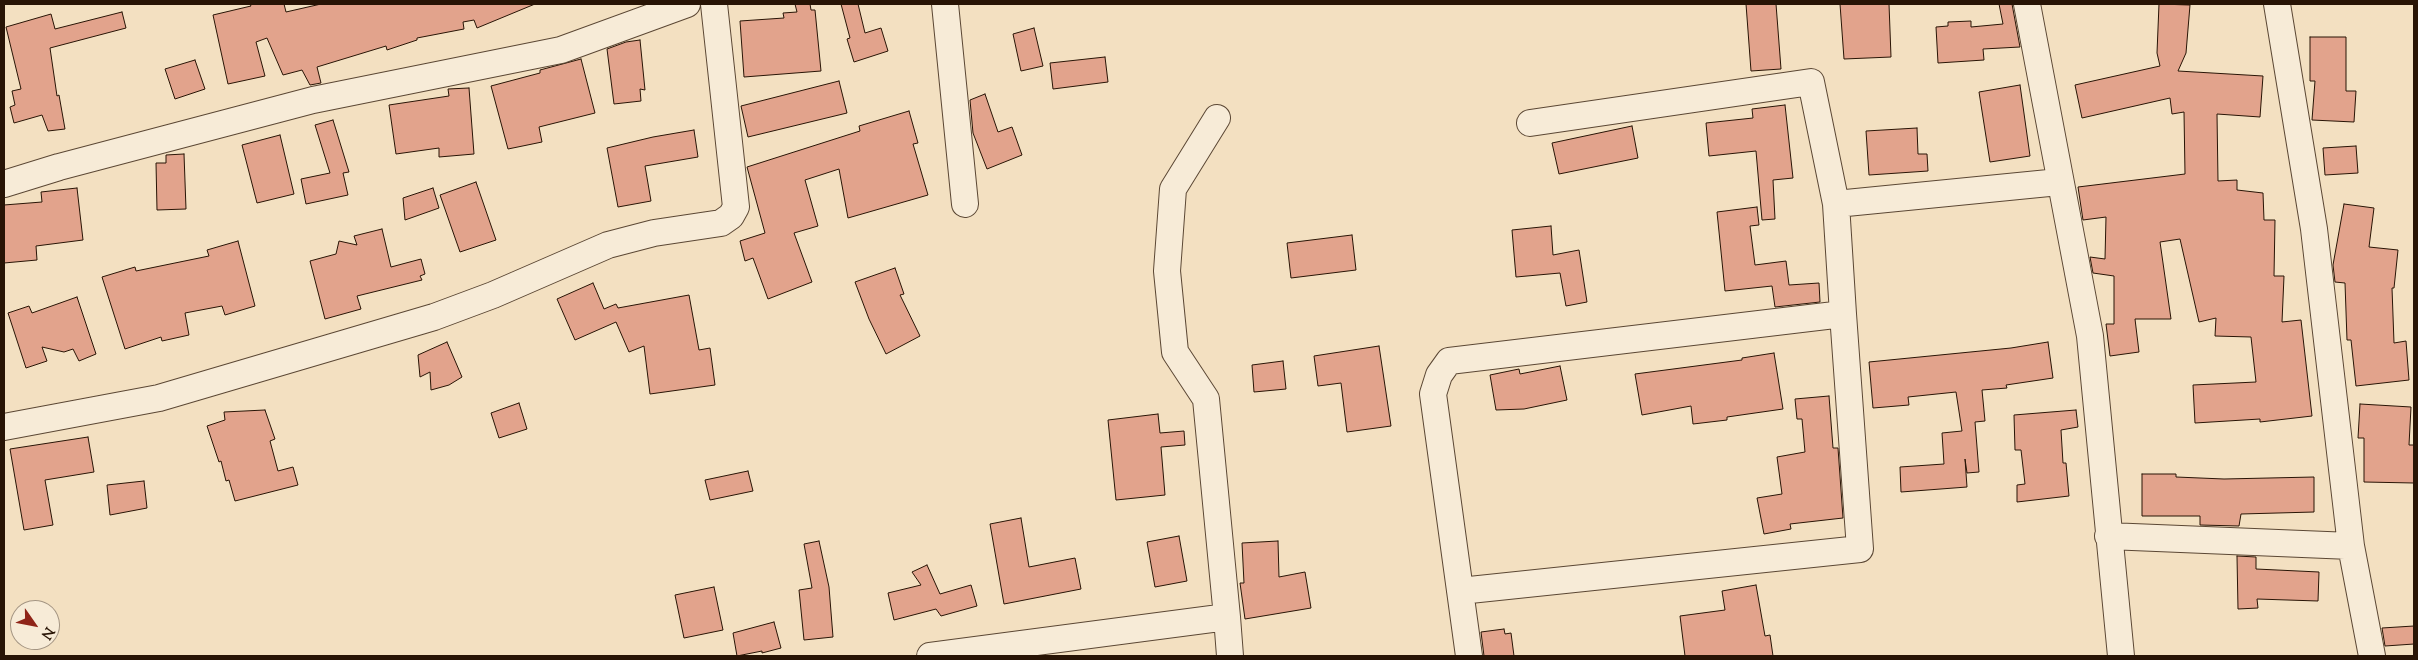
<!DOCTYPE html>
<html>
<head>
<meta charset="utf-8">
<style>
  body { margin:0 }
  #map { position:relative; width:2418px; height:660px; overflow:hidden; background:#f3e0c1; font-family:"Sorts Mill Goudy",serif }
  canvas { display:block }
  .frame { position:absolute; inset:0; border:5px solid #281405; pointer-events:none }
  .north { position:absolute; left:10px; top:600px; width:50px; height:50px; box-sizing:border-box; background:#f7ebd7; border:1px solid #a49583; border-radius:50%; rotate:123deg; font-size:14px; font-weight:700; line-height:20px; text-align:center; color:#281405 }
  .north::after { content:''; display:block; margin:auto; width:18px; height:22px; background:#8f2418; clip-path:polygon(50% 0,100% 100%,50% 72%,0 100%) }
</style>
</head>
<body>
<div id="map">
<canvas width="2418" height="660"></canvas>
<div class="frame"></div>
<div class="north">N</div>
</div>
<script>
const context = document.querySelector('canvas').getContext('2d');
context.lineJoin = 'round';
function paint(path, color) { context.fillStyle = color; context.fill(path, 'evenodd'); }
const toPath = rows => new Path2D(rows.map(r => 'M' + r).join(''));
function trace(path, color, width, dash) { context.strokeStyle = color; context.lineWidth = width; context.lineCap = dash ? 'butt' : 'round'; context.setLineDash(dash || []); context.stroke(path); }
const building = toPath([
  [250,4,284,4,286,12,321,4,535,4,477,28,474,20,463,22,464,29,417,38,417,40,387,50,386,46,317,67,321,83,310,85,302,70,283,75,267,38,256,42,265,76,228,84,213,15,251,6,250,4],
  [795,4,810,4,811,10,815,10,821,71,744,77,740,21,784,18,783,13,797,12,795,4],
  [841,4,858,4,865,33,881,28,888,51,854,62,847,39,850,38,841,4],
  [1746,4,1776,4,1781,69,1751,71,1746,4],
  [1840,4,1889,4,1891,57,1844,59,1840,4],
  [1999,4,2012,4,2020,47,1983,49,1984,60,1938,63,1936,27,1948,26,1948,22,1971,21,1971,27,2003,24,1999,4],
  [2159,4,2190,5,2186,53,2178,71,2263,76,2260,117,2217,114,2218,181,2237,180,2237,190,2263,193,2264,220,2275,220,2274,276,2284,276,2282,322,2301,320,2312,416,2260,422,2260,419,2195,423,2193,385,2256,382,2251,337,2215,336,2216,318,2199,322,2180,239,2160,242,2171,319,2135,319,2139,352,2110,356,2106,324,2114,324,2114,276,2093,273,2090,257,2105,259,2106,217,2083,220,2078,187,2185,174,2184,112,2172,114,2170,98,2082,118,2075,85,2160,66,2157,53,2159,4],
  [122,12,126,28,50,48,57,96,59,95,65,129,48,131,42,115,14,123,10,107,15,105,12,91,21,89,6,27,51,14,55,29,122,12],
  [1034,28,1043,66,1021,71,1013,34,1034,28],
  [2310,37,2346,37,2346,91,2356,91,2354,122,2312,120,2315,81,2310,81,2310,37],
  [640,40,645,90,640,89,641,101,614,104,607,49,626,42,640,40],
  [1105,57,1108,82,1053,89,1050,63,1105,57],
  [581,59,595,113,539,127,542,142,508,149,491,86,540,73,540,70,581,59],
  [195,60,205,89,175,99,165,69,195,60],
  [839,81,847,113,748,137,741,106,839,81],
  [2020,85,2030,156,1990,162,1979,92,2020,85],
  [469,88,474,154,439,157,439,148,396,154,389,105,449,96,448,89,469,88],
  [985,94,998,132,1012,127,1022,155,987,169,973,133,970,100,985,94],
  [1785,105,1793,178,1773,180,1775,219,1762,220,1756,151,1709,156,1706,123,1753,118,1752,109,1785,105],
  [909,111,918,143,913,144,928,195,848,218,839,169,805,180,818,226,794,233,812,282,768,299,753,258,745,261,740,241,765,233,747,167,860,131,859,126,909,111],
  [333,120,349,172,343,173,348,195,306,204,301,179,330,173,315,125,333,120],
  [1632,126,1638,158,1559,174,1552,143,1632,126],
  [1917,128,1918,154,1927,154,1928,171,1869,175,1866,131,1917,128],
  [694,130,698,157,645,166,651,201,618,207,607,148,653,137,694,130],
  [280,135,294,194,257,203,242,145,280,135],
  [2356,146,2358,173,2325,175,2323,148,2356,146],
  [184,154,186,209,157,210,156,163,166,163,166,155,184,154],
  [476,182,496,240,460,252,440,195,476,182],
  [77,188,83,240,36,246,37,260,4,263,4,205,42,202,41,192,77,188],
  [433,188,439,208,405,220,403,198,433,188],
  [2344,204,2374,208,2369,247,2398,250,2394,288,2392,288,2394,343,2406,341,2409,380,2356,386,2351,340,2347,340,2345,283,2335,282,2333,265,2344,204],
  [1757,207,1759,225,1750,226,1755,265,1786,261,1789,285,1819,283,1820,302,1775,307,1772,286,1725,291,1717,212,1757,207],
  [1551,226,1553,255,1579,250,1587,302,1566,306,1560,273,1516,277,1512,230,1551,226],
  [382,229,391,267,421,259,425,274,420,276,422,280,357,296,361,309,325,319,310,261,336,254,339,241,357,245,354,236,382,229],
  [1352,235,1356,270,1291,278,1287,243,1352,235],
  [238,241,255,306,225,315,222,306,185,313,189,335,162,341,161,337,125,349,102,277,135,267,136,271,209,256,207,250,238,241],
  [895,268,904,294,900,295,920,336,886,354,869,319,855,282,895,268],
  [593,283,604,309,616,304,618,308,689,295,699,350,710,348,715,385,650,394,644,346,629,352,616,322,575,340,557,299,593,283],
  [77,297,96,354,79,361,73,349,64,352,42,347,47,361,26,368,8,313,29,306,32,313,77,297],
  [447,342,462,377,449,385,431,390,430,372,420,377,418,355,447,342],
  [2048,342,2053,378,2006,385,2007,388,1982,390,1985,421,1975,422,1979,472,1967,473,1965,459,1967,487,1901,492,1900,467,1944,464,1942,433,1962,431,1956,392,1908,397,1909,405,1873,408,1869,362,2011,348,2048,342],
  [1379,346,1391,426,1347,432,1341,383,1318,386,1314,356,1379,346],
  [1774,353,1783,409,1727,417,1727,420,1693,424,1691,406,1642,415,1635,374,1742,360,1742,358,1774,353],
  [1283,361,1286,389,1254,392,1252,365,1283,361],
  [1560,366,1567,400,1524,409,1496,410,1490,375,1519,369,1520,374,1560,366],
  [1829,396,1833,448,1838,448,1843,518,1790,524,1791,529,1764,534,1757,498,1782,494,1777,457,1805,452,1802,419,1797,419,1795,399,1829,396],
  [519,403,527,429,499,438,491,413,519,403],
  [2360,404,2411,407,2409,445,2414,445,2414,483,2364,482,2364,438,2358,438,2360,404],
  [265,410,275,439,270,441,278,471,293,467,298,485,235,501,229,480,226,481,221,461,219,462,207,426,225,420,224,412,265,410],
  [2076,410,2078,427,2061,430,2063,463,2066,463,2069,496,2017,502,2017,485,2025,484,2021,450,2015,450,2014,415,2076,410],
  [1158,414,1160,433,1184,431,1185,445,1161,447,1165,495,1116,500,1108,420,1158,414],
  [88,437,94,472,45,480,53,525,24,530,10,449,88,437],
  [748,471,753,491,710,500,705,480,748,471],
  [2142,474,2176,474,2176,477,2224,479,2314,477,2314,512,2241,514,2239,526,2200,525,2200,516,2142,516,2142,474],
  [144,481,147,508,110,515,107,485,144,481],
  [1021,518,1029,567,1075,558,1081,589,1004,604,990,524,1021,518],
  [1179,536,1187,581,1155,587,1147,542,1179,536],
  [819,541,829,587,833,637,804,640,799,590,812,588,804,544,819,541],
  [1278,541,1279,577,1305,572,1311,608,1245,619,1240,583,1244,583,1242,543,1278,541],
  [2237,556,2256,557,2256,569,2319,572,2318,601,2257,599,2258,608,2238,609,2237,556],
  [927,565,940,594,971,585,977,606,941,616,936,609,894,620,888,593,921,585,912,572,927,565],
  [1756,585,1765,636,1770,635,1773,656,1685,656,1680,616,1725,610,1722,591,1756,585],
  [714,587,723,630,684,638,675,595,714,587],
  [774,622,781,648,762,653,762,651,737,656,733,633,774,622],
  [2414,626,2414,644,2385,646,2382,628,2414,626],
  [1504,629,1505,634,1511,633,1514,656,1484,656,1481,632,1504,629]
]);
const minor = toPath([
  [945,4,965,204],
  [2027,4,2090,336,2121,656],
  [2277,4,2314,229,2351,546,2372,656],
  [1217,118,1173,189,1167,271,1175,352,1206,399,1227,617],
  [1530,123,1811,82,1836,204],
  [4,184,59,167,313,100,561,50,687,4],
  [4,427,159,398,434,317,493,295,608,245,654,233,721,223,731,216,736,207,714,4],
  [2108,536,2351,546],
  [1460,591,1860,549,1843,314],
  [930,656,1227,617,1230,656],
  [1469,656,1433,394,1439,375,1449,361,1843,314,1836,204,2059,182]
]);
paint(building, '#e2a38c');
trace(building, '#281405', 1);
trace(minor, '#5b4734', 28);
trace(minor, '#f7ebd7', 26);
</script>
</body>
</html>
